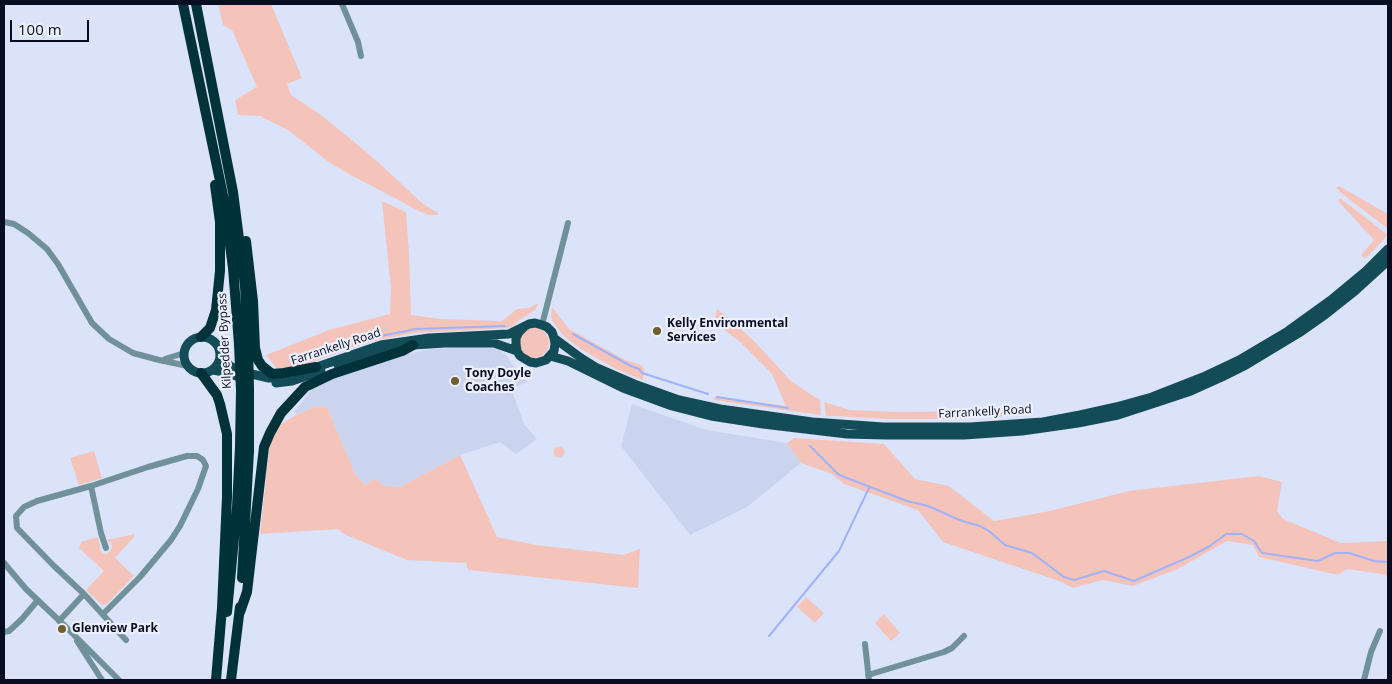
<!DOCTYPE html>
<html>
<head>
<meta charset="utf-8">
<style>
  body { margin:0 }
  #map { position:relative; width:1392px; height:684px; overflow:hidden; background:#dbe3fb; font-family:"Open Sans",sans-serif }
  canvas { display:block }
  .frame { position:absolute; inset:0; border:5px solid #090d22; pointer-events:none }
  .scale { position:absolute; left:10px; top:20px; width:79px; height:22px; box-sizing:border-box; border:2px solid #090d22; border-top:0; padding-left:6px; font-size:15px; line-height:18px; white-space:nowrap; color:#090d22; -webkit-text-stroke:4px #ecf0fd; paint-order:stroke }
</style>
</head>
<body>
<div id="map">
<canvas width="1392" height="684"></canvas>
<div class="frame"></div>
<div class="scale">100 m</div>
</div>
<script>
const context = document.querySelector('canvas').getContext('2d');
context.lineJoin = 'round';
function paint(path, color) { context.fillStyle = color; context.fill(path, 'evenodd'); }
const toPath = rows => new Path2D(rows.map(r => 'M' + r).join(''));
function trace(path, color, width, dash) { context.strokeStyle = color; context.lineWidth = width; context.lineCap = dash ? 'butt' : 'round'; context.setLineDash(dash || []); context.stroke(path); }
function label(font, color, halo, rows, align = 'center') {
  context.font = font + ' "Open Sans",sans-serif'; context.lineWidth = 4.5; context.setLineDash([]); context.textBaseline = 'middle'; context.strokeStyle = halo; context.fillStyle = color; for (const [text, x, y, turn = 0] of rows) {
    context.save(); context.translate(x, y); context.rotate((+turn || 0) * Math.PI / 180); context.textAlign = isNaN(turn) ? turn : align; if (halo) context.strokeText(text, 0, 0); context.fillText(text, 0, 0); context.restore();
  }
}
const built = toPath([
  [477,346,498,349,506,355,517,371,528,382,511,388,524,424,537,439,516,454,500,442,460,455,400,487,386,486,374,479,365,485,355,474,327,407,317,406,296,415,295,411,313,388,341,374,405,354,433,349],
  [632,404,706,430,787,443,801,463,747,507,690,535,621,446]
]);
const green = toPath([
  [218,4,246,4,247,5,250,4,271,4,302,78,287,84,291,95,321,115,352,140,379,163,423,204,438,213,438,215,429,215,419,211,349,174,330,163,288,130,260,116,238,115,235,100,257,87,232,30,223,25],
  [1339,186,1388,214,1388,229,1345,196,1336,188],
  [1340,198,1388,235,1365,259,1361,255,1374,240,1338,201],
  [382,201,406,212,409,254,411,315,441,319,502,321,517,309,529,308,539,303,535,310,518,321,512,327,507,328,414,333,378,340,351,348,307,364,278,370,266,355,329,330,390,314,391,288],
  [552,307,569,329,625,360,641,365,644,369,643,380,616,369,581,349,570,341,562,334,553,322,551,316],
  [717,309,730,319,755,342,791,381,813,396,820,399,821,415,714,400,714,397,786,406,772,374,739,341,714,322],
  '519 343a15 15 0 1 1 30 0a15 15 0 1 1-30 0Z',
  [824,402,850,410,896,412,1026,411,1025,415,946,419,889,419,833,416,826,416],
  [317,406,327,407,355,474,365,485,374,479,386,486,400,487,460,455,497,537,536,545,623,555,640,549,638,588,468,570,466,563,407,560,346,535,338,529,260,534,270,442,278,426,296,415],
  [794,438,884,444,915,479,949,486,994,521,1050,511,1129,491,1259,476,1282,482,1277,511,1283,519,1341,543,1388,541,1388,575,1347,569,1338,575,1259,557,1253,545,1227,541,1178,569,1133,586,1103,580,1073,588,1059,581,943,542,918,510,844,484,832,474,801,463,787,443],
  '553.5 452a5.5 5.5 0 1 1 11 0a5.5 5.5 0 1 1-11 0Z',
  [94,451,102,478,79,485,70,458],
  [135,534,134,537,115,558,134,576,107,604,102,605,86,590,104,571,79,548,81,542,98,537,101,552,104,554,107,554,111,550,112,546,111,543,107,540],
  [806,597,824,613,815,623,797,607],
  [884,614,900,633,891,641,875,623]
]);
const stream = toPath([
  [573,334,631,366,639,369,642,373,708,394],
  [300,361,356,341,416,329,505,326],
  [717,397,788,408],
  [810,446,839,475,907,501,928,506,962,521,980,526,989,531,1005,545,1032,553,1064,577,1074,580,1104,571,1134,581,1191,556,1210,546,1226,534,1242,534,1254,541,1262,553,1318,561,1335,553,1349,553,1374,561,1388,562],
  [769,636,839,551,869,488]
]);
const minor = toPath([
  [342,4,358,42,361,56],
  [4,222,14,224,28,233,47,249,58,264,92,323,109,339,133,353,159,360,188,366],
  [542,325,568,223],
  [165,359,184,353],
  [91,486,101,533,106,548],
  [4,563,26,589,66,627,119,680],
  [103,614,140,577,171,540,180,526,198,489,206,466,203,460,197,456,187,456,148,467,91,486,37,501,24,507,16,516,17,528,54,566,84,594,126,640],
  [59,621,84,594],
  [4,632,9,631,22,619,38,600],
  [77,641,102,680],
  [865,644,869,680],
  [868,675,944,652,952,648,964,636],
  [1364,680,1371,652,1380,631]
]);
const major = toPath([
  '184 355a18 18 0 1 1 36 0a18 18 0 1 1-36 0Z',
  [554,338,581,358,597,368,634,384,679,400,720,409,812,422,883,427,970,427,1043,422,1080,415,1116,407,1152,397,1203,377,1239,360,1288,331,1331,300,1366,271,1388,249],
  [221,355,230,366,243,372,269,378,282,377],
  [550,356,568,361,623,388,672,406,711,416,763,424,847,434,885,435,964,435,1022,431,1078,423,1118,415,1158,402,1191,391,1222,377,1246,365,1299,333,1326,314,1355,291,1388,261],
  [338,365,381,351,413,345,445,343,494,343,517,351],
  [311,369,381,345,429,338,509,334,529,324,535,323,542,325,547,327,552,332,554,338,555,344,554,351,546,360,536,363,530,362,520,356,517,351,516,344,516,338,519,332,524,327],
  [213,370,229,373,246,380],
  [276,383,292,381,321,371]
]);
const highway = toPath([
  [183,4,224,200,233,268,239,344],
  [196,4,233,192,245,286,248,344],
  [246,241,253,301,255,348,258,360,262,366,272,374,284,373,316,367],
  [201,337,210,328,216,310,220,271,220,222,215,185],
  [201,373,217,395,220,404,227,434,227,497,222,608,216,680],
  [242,578,249,451,249,389],
  [227,612,237,507,240,447,241,390],
  [240,612,247,592,264,447,270,433,281,413,305,387,332,374,402,351,413,345],
  [231,680,240,607]
]);
const highwayBridge = toPath([
  [239,344,241,390],
  [248,344,249,389]
]);
const markers = [
  [657,331,5,"#6f5f2d"],
  [455,381,5,"#6f5f2d"],
  [62,629,5,"#6f5f2d"]
];
const poiNames = [
  ["Kelly Environmental",667,324],
  ["Services",667,338],
  ["Tony Doyle",465,374],
  ["Coaches",465,388],
  ["Glenview Park",72,629]
];
const streetNames = [
  ["Kilpedder Bypass",225,341,-93],
  ["Farrankelly Road",336,347,-18],
  ["Farrankelly Road",985,412,-3]
];
paint(built, '#cbd4ef');
paint(green, '#f4c4ba');
trace(stream, '#9fb2fb', 2);
trace(minor, '#709199', 6);
trace(major, '#134c56', 9);
trace(highway, '#00323b', 10);
trace(highwayBridge, '#00323b', 10);
for (const [x, y, r, color] of markers) { const dot = new Path2D(); dot.arc(x, y, r, 0, 2 * Math.PI); context.fillStyle = color; context.fill(dot); trace(dot, '#ecf0fd', 2); }
label('bold 12px', '#090d22', '#ecf0fd', poiNames, 'left');
label('12px', '#090d22', '#ecf0fd', streetNames);
</script>
</body>
</html>
